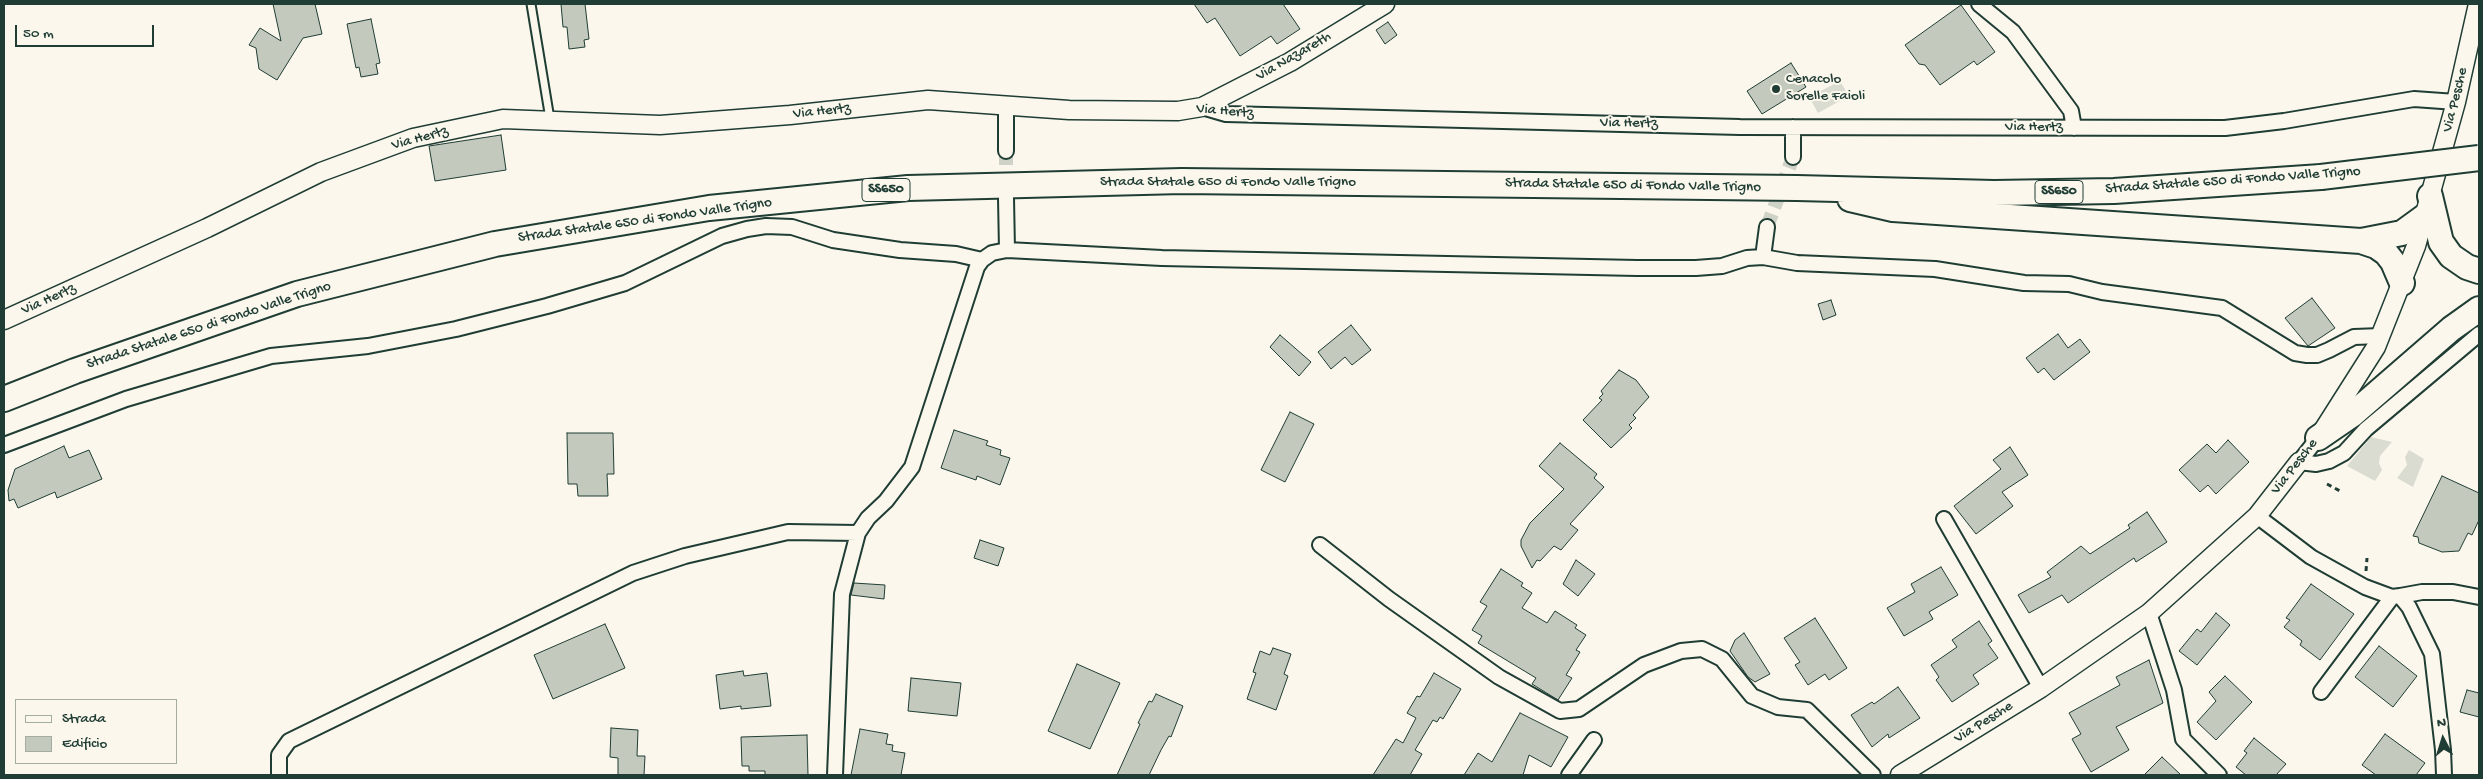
<!DOCTYPE html>
<html>
<head>
<meta charset="utf-8">
<style>
  body { margin:0 }
  #map { position:relative; width:2483px; height:779px; overflow:hidden; background:#fbf7ec; font-family:"Gochi Hand",sans-serif }
  canvas { display:block }
  .frame { position:absolute; inset:0; border:5px solid #1f3d34; pointer-events:none }
  .legend { position:absolute; left:15px; top:699px; width:162px; height:65px; box-sizing:border-box; background:#fbf7ec; border:1px solid #a3ada2; margin:0; padding:6px 9px; list-style:none; font-size:15px; color:#1f3d34 }
  .legend li { display:flex; align-items:center; gap:10px; height:25px }
  .legend b { width:25px; border:1px solid #a3ada2 }
  .north { position:absolute; left:2418px; top:714px; width:50px; height:50px; -webkit-text-stroke:4px #fbf7ec; paint-order:stroke; rotate:355deg; font-size:14px; font-weight:700; line-height:20px; text-align:center; color:#1f3d34 }
  .north::after { content:''; display:block; margin:auto; width:18px; height:22px; background:#1f3d34; clip-path:polygon(50% 0,100% 100%,50% 72%,0 100%) }
  .scale { position:absolute; left:15px; top:25px; width:139px; height:22px; box-sizing:border-box; border:2px solid #1f3d34; border-top:0; padding-left:6px; font-size:15px; line-height:18px; white-space:nowrap; color:#1f3d34; -webkit-text-stroke:4px #fbf7ec; paint-order:stroke }
</style>
</head>
<body>
<div id="map">
<canvas width="2483" height="779"></canvas>
<div class="frame"></div>
<ul class="legend">
<li><b style="height:6px;background:#fbf7ec"></b>Strada</li>
<li><b style="height:14px;background:#c4c9be"></b>Edificio</li>
</ul>
<div class="north">N</div>
<div class="scale">50 m</div>
</div>
<script>
const context = document.querySelector('canvas').getContext('2d');
context.lineJoin = 'round';
function paint(path, color) { context.fillStyle = color; context.fill(path, 'evenodd'); }
const toPath = rows => new Path2D(rows.map(r => 'M' + r).join(''));
function trace(path, color, width, dash) { context.strokeStyle = color; context.lineWidth = width; context.lineCap = dash ? 'butt' : 'round'; context.setLineDash(dash || []); context.stroke(path); }
function label(font, color, halo, rows, align = 'center') {
  context.font = font + ' "Gochi Hand",sans-serif'; context.lineWidth = 4; context.setLineDash([]); context.textBaseline = 'middle'; context.strokeStyle = halo; context.fillStyle = color; for (const [text, x, y, turn = 0] of rows) {
    context.save(); context.translate(x, y); context.rotate((+turn || 0) * Math.PI / 180); context.textAlign = isNaN(turn) ? turn : align; if (halo) context.strokeText(text, 0, 0); context.fillText(text, 0, 0); context.restore();
  }
}
const green = toPath([
  [1840,81,1849,96,1818,113,1809,97],
  [2371,437,2392,442,2380,456,2379,463,2382,470,2375,481,2347,466],
  [2409,450,2424,459,2413,487,2397,478,2407,465,2405,457]
]);
const building = toPath([
  [273,4,315,4,322,34,303,38,277,80,259,69,256,48,249,45,260,28,281,41,273,4],
  [561,4,585,4,589,39,584,40,585,47,569,49,567,27,563,27,561,4],
  [1194,4,1283,4,1300,29,1277,44,1271,36,1240,56,1215,18,1207,23,1194,4],
  [1961,5,1995,52,1977,65,1974,61,1940,85,1925,65,1919,64,1905,45,1961,5],
  [371,19,380,63,376,64,378,74,361,77,359,67,356,68,347,24,371,19],
  [1388,22,1397,35,1385,44,1376,30,1388,22],
  [1791,63,1806,87,1762,114,1747,91,1791,63],
  [501,135,506,170,435,181,429,146,501,135],
  [2312,298,2335,328,2308,346,2285,318,2312,298],
  [1831,300,1836,315,1823,320,1818,304,1831,300],
  [1351,325,1371,350,1352,365,1345,357,1331,369,1318,352,1351,325],
  [2058,334,2068,348,2080,339,2090,352,2054,380,2044,368,2038,373,2026,358,2058,334],
  [1280,335,1311,362,1299,376,1270,347,1280,335],
  [1619,370,1636,380,1649,397,1633,415,1636,418,1629,425,1632,428,1611,448,1583,420,1602,400,1599,398,1603,394,1601,391,1619,370],
  [1290,412,1314,424,1285,482,1261,470,1290,412],
  [954,430,988,441,986,445,1001,450,1000,455,1010,458,1000,485,977,476,976,480,941,468,954,430],
  [567,433,613,433,614,474,607,474,608,496,578,496,577,484,568,484,567,433],
  [2228,440,2249,462,2216,494,2208,485,2200,492,2179,470,2207,444,2216,453,2228,440],
  [1560,443,1597,474,1594,478,1604,487,1570,524,1578,530,1561,550,1554,546,1540,561,1537,560,1532,568,1521,546,1521,540,1530,523,1564,489,1539,466,1560,443],
  [64,446,69,458,89,450,102,479,57,498,55,492,18,508,14,499,9,501,8,490,15,469,64,446],
  [2010,447,2028,475,2002,492,2013,506,1976,534,1954,506,2001,469,1993,460,2010,447],
  [2442,476,2479,493,2479,520,2472,535,2468,533,2459,551,2442,552,2419,543,2418,537,2413,536,2442,476],
  [2147,512,2167,542,2136,562,2134,558,2068,603,2062,595,2029,613,2018,595,2051,577,2047,572,2081,546,2090,554,2130,528,2128,525,2147,512],
  [980,540,1004,548,998,566,974,558,980,540],
  [1576,560,1595,574,1578,596,1563,584,1576,560],
  [1941,567,1958,595,1929,612,1933,619,1904,636,1887,608,1915,592,1911,584,1941,567],
  [1501,569,1523,583,1521,586,1532,593,1522,608,1547,623,1555,611,1577,625,1575,628,1586,635,1576,650,1580,652,1566,675,1572,678,1558,700,1532,684,1536,678,1478,643,1482,636,1472,630,1487,606,1480,602,1501,569],
  [854,583,885,585,884,599,851,595,854,583],
  [2311,584,2354,614,2320,660,2300,645,2302,641,2284,627,2290,620,2286,618,2311,584],
  [2216,613,2230,625,2197,665,2179,651,2197,629,2201,632,2216,613],
  [1815,618,1847,668,1829,680,1825,674,1808,685,1795,665,1800,662,1784,638,1815,618],
  [1979,621,1992,641,1988,644,1998,658,1973,675,1979,684,1952,702,1936,680,1939,677,1931,665,1957,647,1952,640,1979,621],
  [605,624,625,668,553,699,534,655,605,624],
  [1744,633,1770,674,1755,682,1748,677,1730,651,1735,640,1744,633],
  [2379,646,2417,676,2393,707,2355,677,2379,646],
  [1273,648,1291,654,1284,674,1288,676,1276,710,1247,699,1256,673,1253,672,1260,651,1270,655,1273,648],
  [2149,660,2163,703,2116,727,2129,750,2091,772,2072,739,2081,734,2069,713,2120,685,2116,677,2149,660],
  [1077,664,1120,683,1090,749,1048,731,1077,664],
  [743,671,744,676,767,673,771,706,741,709,741,706,720,709,716,675,743,671],
  [1434,673,1461,689,1443,719,1440,717,1437,722,1433,720,1415,750,1422,754,1410,775,1373,775,1396,739,1403,743,1416,718,1407,713,1417,696,1420,697,1434,673],
  [2225,676,2252,702,2216,740,2197,722,2216,701,2209,692,2225,676],
  [911,678,961,683,957,716,908,711,911,678],
  [1898,687,1920,718,1889,738,1888,734,1872,747,1851,715,1872,702,1874,704,1898,687],
  [2467,690,2479,693,2479,717,2460,712,2467,690],
  [1156,694,1183,706,1171,737,1169,736,1161,750,1149,775,1117,775,1140,724,1138,723,1149,701,1152,702,1156,694],
  [1520,713,1568,737,1551,767,1529,755,1523,775,1464,775,1478,753,1492,762,1520,713],
  [611,728,638,730,637,756,645,756,644,775,618,775,618,758,610,757,611,728],
  [860,729,888,734,886,744,893,745,892,751,905,753,901,775,851,775,860,729],
  [2385,734,2425,763,2416,775,2376,775,2362,765,2385,734],
  [807,735,808,775,765,775,765,771,749,771,749,766,742,766,741,737,807,735],
  [2254,738,2286,764,2276,775,2246,775,2236,767,2247,753,2244,751,2254,738],
  [2162,757,2181,775,2144,775,2162,757]
]);
const minorTunnel = toPath([
  [1006,151,1006,192],
  [1767,227,1793,157]
]);
const path = toPath([
  [2327,484,2342,492],
  [2366,571,2367,558]
]);
const service = toPath([
  [531,4,550,119]
]);
const minor = toPath([
  [1979,4,2013,32,2071,111,2074,128],
  [1202,107,1226,114,1740,127,2225,128,2284,121,2414,99,2456,102],
  [1006,151,1006,107],
  [1793,157,1793,127],
  [1007,250,1162,258,1637,268,1696,268,1722,266,1747,258,1763,257,1797,263,1935,269,2024,283,2069,284,2102,292,2222,308,2295,353,2307,355,2317,355,2329,350,2354,337,2381,336],
  [1763,257,1767,227],
  [4,445,126,399,271,356,368,346,456,329,547,306,625,283,722,236,747,229,766,226,792,227,833,240,900,250,956,254,982,260],
  [2299,462,2316,464,2329,461,2344,453,2366,429,2479,334],
  [2299,462,2318,438],
  [2257,516,2311,557,2365,587,2392,597,2400,596,2409,607,2432,654,2443,750,2444,775],
  [1944,519,2041,688],
  [1320,545,1389,599,1499,677,1560,711,1579,709,1644,665,1681,651,1702,649,1722,659,1752,696,1778,707,1807,710,1873,775],
  [2400,596,2422,592,2453,592,2479,597],
  [2149,613,2174,690,2183,739,2219,775],
  [2321,692,2392,597],
  [279,775,279,755,289,741,633,573,685,556,788,532,858,533],
  [835,775,842,594,858,533,868,518,886,501,912,467,977,267,982,260,992,253,1007,250,1006,198],
  [1569,775,1594,740]
]);
const tertiary = toPath([
  [4,320,207,228,321,172,413,138,503,119,660,125,790,115,928,100,1069,110,1178,111,1202,107,1290,62,1385,4],
  [2322,432,2376,347,2416,246,2456,102,2478,4],
  [1900,775,2041,688,2149,613,2257,516,2299,462]
]);
const trunk = toPath([
  [2430,196,2441,242,2451,256,2467,267,2479,271],
  [1850,199,1893,209,2361,241,2402,233,2424,217],
  [2361,241,2376,246,2386,253,2393,262,2402,283],
  [4,399,75,371,297,294,495,244,709,208,908,188,1182,181,1797,188,1994,193,2114,191,2321,177],
  [2318,438,2353,414,2451,329,2479,309]
]);
const trunkBridge = toPath([
  [2321,177,2479,158]
]);
const markers = [
  [1776,89,5,"#1f3d34"]
];
const shields = [
  [886,190,48],
  [2059,192,48]
];
const shieldNames = [
  ["SS650",886,190],
  ["SS650",2059,192]
];
const streetNames = [
  ["Via Nazareth",1294,57,-30],
  ["Via Pesche",2456,100,-76],
  ["Via Hertz",822,112,-6],
  ["Via Hertz",1225,112,5],
  ["Via Hertz",1629,124,1],
  ["Via Hertz",2034,128],
  ["Via Hertz",420,139,-15],
  ["Strada Statale 650 di Fondo Valle Trigno",2233,181,-4],
  ["Strada Statale 650 di Fondo Valle Trigno",1228,183],
  ["Strada Statale 650 di Fondo Valle Trigno",1633,186,1],
  ["Strada Statale 650 di Fondo Valle Trigno",645,221,-8],
  ["Via Hertz",49,300,-24],
  ["Strada Statale 650 di Fondo Valle Trigno",209,326,-18],
  ["Via Pesche",2295,467,-52],
  ["Via Pesche",1984,723,-32]
];
const poiNames = [
  ["Cenacolo",1786,80],
  ["Sorelle Faioli",1786,97]
];
paint(green, '#dbdcd1');
paint(building, '#c4c9be');
trace(building, '#1f3d34', 1);
trace(minorTunnel, '#cfd2c7', 14, [14, 7]);
trace(service, '#1f3d34', 11);
trace(minor, '#1f3d34', 18);
trace(tertiary, '#1f3d34', 21);
trace(trunk, '#1f3d34', 28);
trace(path, '#1f3d34', 3, [5, 4]);
trace(service, '#fbf7ec', 7);
trace(minor, '#fbf7ec', 14);
trace(tertiary, '#fbf7ec', 18);
trace(trunk, '#fbf7ec', 24);
trace(trunkBridge, '#1f3d34', 28, []);
trace(trunkBridge, '#fbf7ec', 24);
for (const [x, y, r, color] of markers) { const dot = new Path2D(); dot.arc(x, y, r, 0, 2 * Math.PI); context.fillStyle = color; context.fill(dot); trace(dot, '#fbf7ec', 2); }
for (const [x, y, w] of shields) { const box = new Path2D(); box.roundRect(x - w / 2, y - 11.5, w, 23, 4); context.fillStyle = '#fbf7ec'; context.fill(box); trace(box, '#1f3d34', 1); }
label('bold 14px', '#1f3d34', null, shieldNames);
label('15px', '#1f3d34', '#fbf7ec', streetNames);
label('15px', '#1f3d34', '#fbf7ec', poiNames, 'left');
</script>
</body>
</html>
